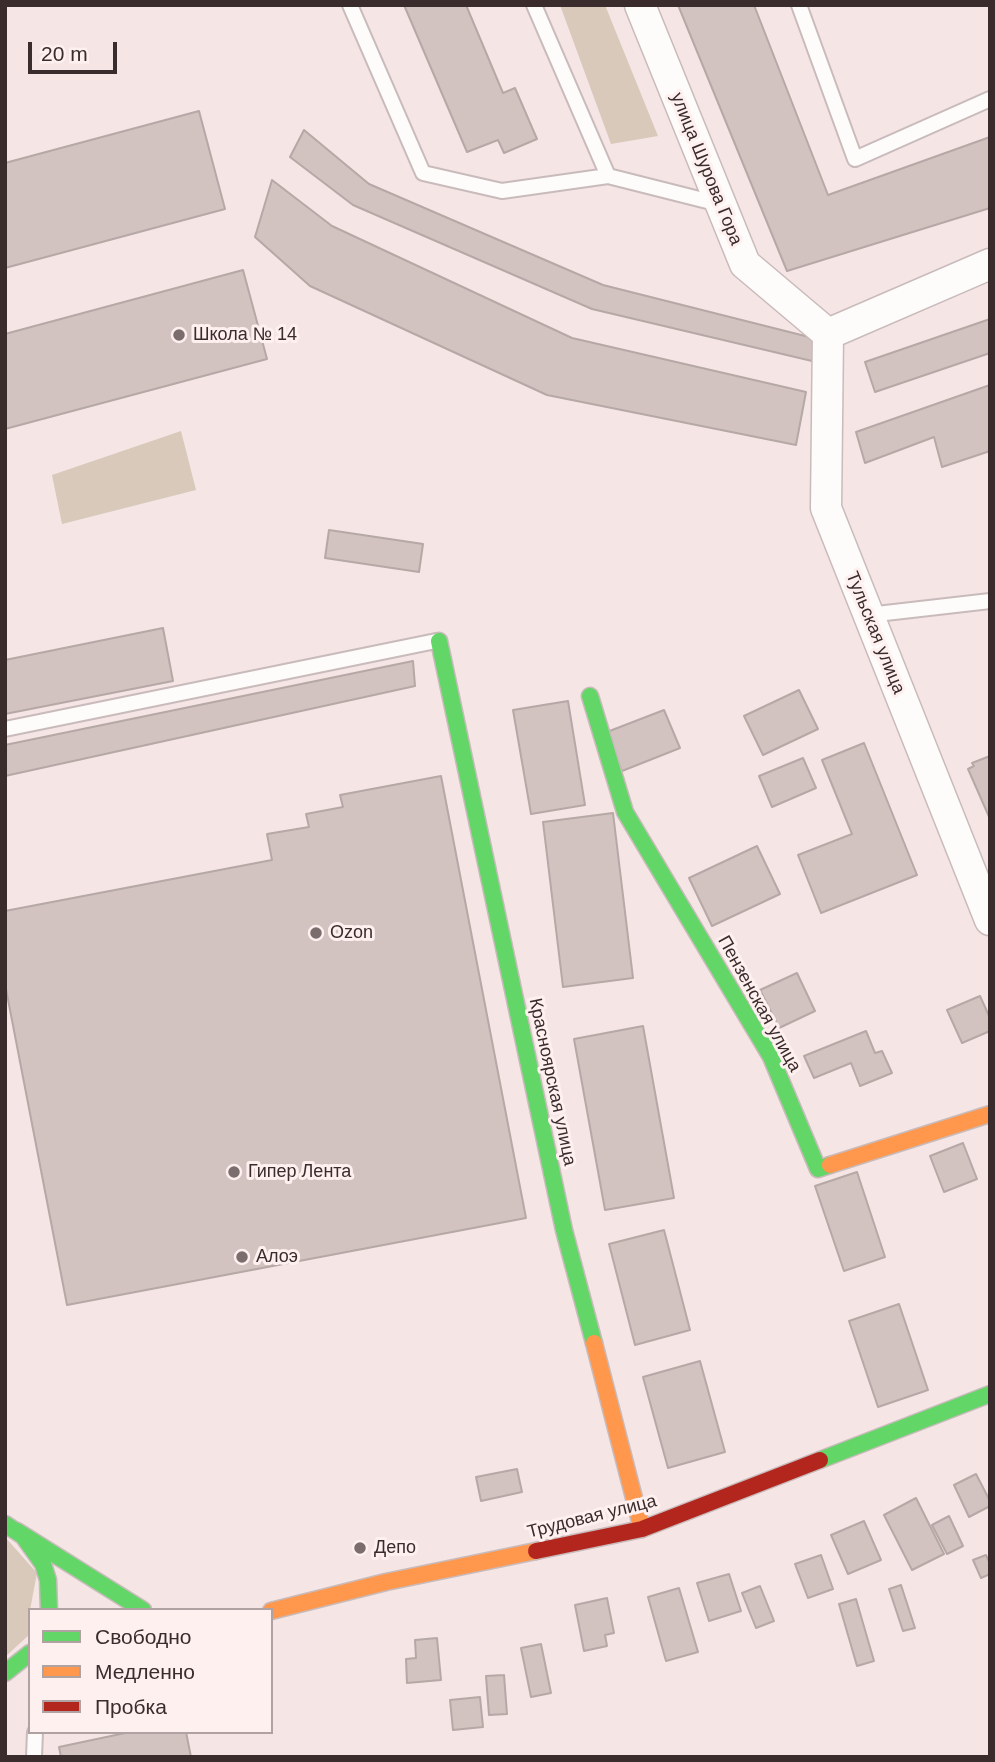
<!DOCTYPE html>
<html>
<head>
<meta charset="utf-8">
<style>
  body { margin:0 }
  #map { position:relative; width:995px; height:1762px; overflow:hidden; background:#f5e5e5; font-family:Helvetica,sans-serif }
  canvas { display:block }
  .frame { position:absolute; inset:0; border:7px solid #3a2c2c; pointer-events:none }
  .legend { position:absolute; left:28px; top:1608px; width:245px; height:126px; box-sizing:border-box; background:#fff0f0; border:2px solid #b0a2a2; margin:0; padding:9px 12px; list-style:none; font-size:21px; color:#3a2c2c }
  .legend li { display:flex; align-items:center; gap:14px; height:35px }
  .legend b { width:35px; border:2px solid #b0a2a2 }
  .scale { position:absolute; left:28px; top:42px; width:89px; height:32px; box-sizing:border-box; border:4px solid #3a2c2c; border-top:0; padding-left:9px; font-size:21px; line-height:24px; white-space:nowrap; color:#3a2c2c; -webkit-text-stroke:5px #fff0f0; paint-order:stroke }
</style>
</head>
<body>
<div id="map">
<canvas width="995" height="1762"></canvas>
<div class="frame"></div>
<ul class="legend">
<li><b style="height:9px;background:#63d668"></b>Свободно</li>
<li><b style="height:9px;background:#ff974d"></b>Медленно</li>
<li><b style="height:9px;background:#b3261e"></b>Пробка</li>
</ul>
<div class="scale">20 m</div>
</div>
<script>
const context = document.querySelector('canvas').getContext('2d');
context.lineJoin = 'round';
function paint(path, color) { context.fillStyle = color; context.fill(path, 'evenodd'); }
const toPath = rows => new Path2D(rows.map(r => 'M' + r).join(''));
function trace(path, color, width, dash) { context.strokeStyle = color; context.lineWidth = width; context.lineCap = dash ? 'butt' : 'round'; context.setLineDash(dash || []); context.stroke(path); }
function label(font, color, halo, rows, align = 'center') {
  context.font = font + ' Helvetica,sans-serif'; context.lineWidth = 6; context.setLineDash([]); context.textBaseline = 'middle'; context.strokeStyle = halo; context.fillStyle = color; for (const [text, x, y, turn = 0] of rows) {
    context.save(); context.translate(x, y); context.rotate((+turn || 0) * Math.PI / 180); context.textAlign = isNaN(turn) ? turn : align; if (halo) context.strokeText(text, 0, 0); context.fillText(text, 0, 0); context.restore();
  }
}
const green = toPath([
  [560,5,605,5,658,136,611,144],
  [181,431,196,490,62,524,52,475],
  [5,1537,37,1573,30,1610,30,1634,5,1657]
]);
const building = toPath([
  [404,5,466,5,503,93,515,88,537,139,504,153,498,140,467,152,404,5],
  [678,5,754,5,828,195,990,137,990,208,787,271,678,5],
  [199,111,225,209,5,268,5,163,199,111],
  [304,130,369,184,603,285,817,339,812,361,592,309,353,205,290,157,304,130],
  [272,180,332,226,572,338,806,392,796,445,547,395,310,286,255,237,272,180],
  [243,270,267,359,5,429,5,334,243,270],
  [990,319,990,353,875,392,865,362,990,319],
  [990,385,990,451,942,467,934,437,865,463,856,432,990,385],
  [329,530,423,544,419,572,325,558,329,530],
  [163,628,173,681,5,714,5,660,163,628],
  [413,661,415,686,5,776,5,745,413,661],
  [799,690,818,729,763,755,744,716,799,690],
  [568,701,585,805,531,814,513,710,568,701],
  [664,710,680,748,622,771,607,732,664,710],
  [864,743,917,875,821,913,798,855,852,834,822,760,864,743],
  [990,756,990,819,968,769,974,766,972,763,990,756],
  [803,758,816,788,772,807,759,776,803,758],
  [441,776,526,1218,67,1305,5,984,5,911,272,860,267,834,309,827,306,814,343,807,340,795,441,776],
  [613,813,633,978,563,987,543,822,613,813],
  [757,846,780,894,712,926,689,878,757,846],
  [797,973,815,1011,779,1028,760,990,797,973],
  [980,996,990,1018,990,1031,962,1043,947,1010,980,996],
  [643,1026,674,1198,605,1210,574,1039,643,1026],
  [866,1031,875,1053,882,1051,892,1073,860,1086,851,1063,814,1078,804,1056,866,1031],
  [963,1143,977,1179,944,1192,930,1156,963,1143],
  [857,1172,885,1257,844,1271,815,1186,857,1172],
  [664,1230,690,1330,635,1345,609,1244,664,1230],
  [899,1304,928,1390,878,1407,849,1321,899,1304],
  [700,1361,725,1452,668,1468,643,1377,700,1361],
  [517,1469,522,1492,481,1501,476,1477,517,1469],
  [976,1474,990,1501,990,1506,969,1517,954,1485,976,1474],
  [916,1498,944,1554,912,1570,884,1515,916,1498],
  [949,1516,963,1546,947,1554,932,1525,949,1516],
  [864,1521,881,1560,848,1574,831,1535,864,1521],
  [821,1555,833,1589,808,1598,795,1564,821,1555],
  [986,1555,990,1564,990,1574,981,1578,973,1560,986,1555],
  [729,1574,741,1611,709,1621,697,1583,729,1574],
  [901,1585,915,1628,903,1631,889,1589,901,1585],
  [760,1586,774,1621,756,1628,742,1593,760,1586],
  [679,1588,698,1652,666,1661,648,1597,679,1588],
  [607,1598,614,1633,605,1635,607,1646,584,1651,575,1605,607,1598],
  [856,1599,874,1661,857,1666,839,1604,856,1599],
  [437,1638,441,1680,407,1683,406,1659,416,1658,415,1640,437,1638],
  [541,1644,551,1693,531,1697,521,1648,541,1644],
  [504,1675,507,1714,489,1715,486,1676,504,1675],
  [480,1697,483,1727,453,1730,450,1700,480,1697],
  [130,1732,186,1732,191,1757,61,1757,59,1747,130,1732]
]);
const lane = toPath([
  [350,5,423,173,502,191,608,176],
  [534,5,608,176,719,204],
  [799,5,855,159,990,99],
  [868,615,990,601],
  [5,729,436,641],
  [34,1757,35,1732]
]);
const street = toPath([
  [640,5,745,264,828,334],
  [828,334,826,508,990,920],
  [828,334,990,264]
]);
const fast = toPath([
  [439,641,564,1230,594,1343],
  [590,696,625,812,771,1057,818,1169,830,1165],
  [820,1460,990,1394],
  [5,1524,23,1536,43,1564,48,1580,49,1610],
  [17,1531,143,1610],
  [5,1673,30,1653]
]);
const slow = toPath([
  [830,1165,990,1114],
  [594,1343,642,1529],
  [271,1611,386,1582,536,1551]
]);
const jam = toPath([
  [536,1551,642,1529,820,1460]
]);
const markers = [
  [179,335,7,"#7b6d6d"],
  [316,933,7,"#7b6d6d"],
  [234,1172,7,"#7b6d6d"],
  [242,1257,7,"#7b6d6d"],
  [360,1548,7,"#7b6d6d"]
];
const streetNames = [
  ["улица Шурова Гора",706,169,68],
  ["Тульская улица",875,633,68],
  ["Пензенская улица",759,1004,61],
  ["Красноярская улица",552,1082,78],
  ["Трудовая улица",592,1517,-14]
];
const poiNames = [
  ["Школа № 14",193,335],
  ["Ozon",330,933],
  ["Гипер Лента",248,1172],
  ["Алоэ",256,1257],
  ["Депо",374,1548]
];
paint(green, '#d8c9bb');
paint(building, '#d2c3c0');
trace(building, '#b5a8a5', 2);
trace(lane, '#c9bbbb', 18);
trace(street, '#c9bbbb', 33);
trace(fast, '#c9bbbb', 19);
trace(slow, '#c9bbbb', 19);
trace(jam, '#c9bbbb', 19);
trace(lane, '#fefbfb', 14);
trace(street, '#fefbfb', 30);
trace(fast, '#63d668', 16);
trace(slow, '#ff974d', 16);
trace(jam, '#b3261e', 16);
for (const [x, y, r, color] of markers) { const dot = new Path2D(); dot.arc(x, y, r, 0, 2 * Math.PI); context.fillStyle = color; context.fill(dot); trace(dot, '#fff0f0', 2.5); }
label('18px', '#3a2c2c', '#fff0f0', streetNames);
label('18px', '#3a2c2c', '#fff0f0', poiNames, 'left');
</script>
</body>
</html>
